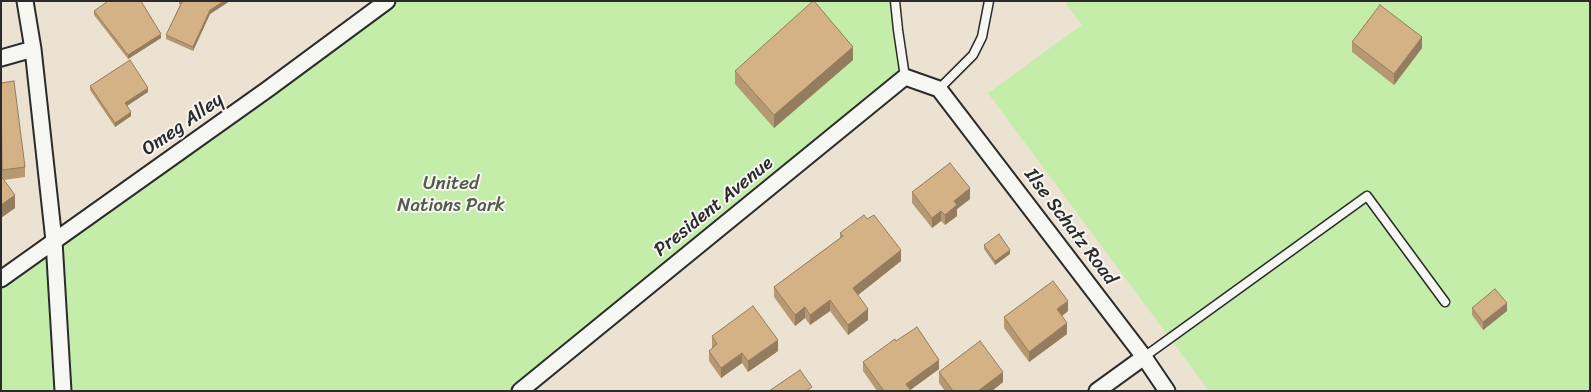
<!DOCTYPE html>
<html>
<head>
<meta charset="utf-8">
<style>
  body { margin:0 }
  #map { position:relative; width:1591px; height:392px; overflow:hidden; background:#ece2d2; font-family:Sriracha,sans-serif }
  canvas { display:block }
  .frame { position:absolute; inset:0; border:2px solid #2b2b2b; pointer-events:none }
</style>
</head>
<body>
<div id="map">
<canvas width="1591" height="392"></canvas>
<div class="frame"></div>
</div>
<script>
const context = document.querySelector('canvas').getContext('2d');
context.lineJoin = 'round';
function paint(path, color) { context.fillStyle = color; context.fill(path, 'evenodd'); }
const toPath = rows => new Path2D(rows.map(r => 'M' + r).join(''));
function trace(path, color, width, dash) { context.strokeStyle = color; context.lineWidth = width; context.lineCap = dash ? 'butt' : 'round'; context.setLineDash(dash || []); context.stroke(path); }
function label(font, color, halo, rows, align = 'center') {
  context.font = font + ' Sriracha,sans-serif'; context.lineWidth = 4; context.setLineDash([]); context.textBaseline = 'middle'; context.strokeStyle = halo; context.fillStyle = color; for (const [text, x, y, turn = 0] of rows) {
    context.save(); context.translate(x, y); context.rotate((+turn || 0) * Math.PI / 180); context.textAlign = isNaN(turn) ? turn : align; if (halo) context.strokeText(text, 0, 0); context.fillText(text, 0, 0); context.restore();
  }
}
const green = toPath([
  [384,1,895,1,905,77,520,391,1,391,1,279],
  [1064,1,1590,1,1590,391,1209,391,988,93,1082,25]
]);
const service = toPath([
  [895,1,898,30,905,77],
  [939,89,973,55,982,37,989,1],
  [1144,357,1367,196,1445,302]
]);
const minor = toPath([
  [25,1,33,49,54,241,63,391],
  [1,58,33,49],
  [1,279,268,89,387,1],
  [520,391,905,77,939,89,1144,357,1167,391],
  [1097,391,1144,357]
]);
const wall = toPath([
  [179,1,230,1,210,14,193,51,166,39,166,35,180,5,179,4],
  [94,11,161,38,128,59,94,15],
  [1352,42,1422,48,1394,85,1352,52],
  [853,60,774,128,735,84,735,71],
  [1,83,25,167,25,177,4,180,15,208,1,218],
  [90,86,148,92,127,106,131,116,115,127,90,90],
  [912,192,970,199,957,209,957,216,945,225,941,221,932,228,912,203],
  [840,233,901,261,858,295,868,320,848,335,830,311,810,325,805,318,795,326,774,297,774,287,840,238],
  [984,245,1010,254,995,265,984,249],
  [1472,308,1507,311,1483,330,1472,315],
  [1068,311,1062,316,1067,334,1029,362,1004,328,1004,317],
  [712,336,778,351,748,372,742,363,721,378,709,361,709,351,712,348],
  [863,362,939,369,910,390,911,391,877,391,863,371],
  [939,372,1003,382,992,391,945,391,939,383]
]);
const shadedWall = toPath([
  [224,1,230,1,210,14,193,51,193,47,210,10],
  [161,34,161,38,128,59,128,55],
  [1422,37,1422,48,1394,85,1394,74],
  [853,47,853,60,774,128,774,115],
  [148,88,148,92,125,107,125,103],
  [131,112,131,116,115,127,115,123],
  [970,188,970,199,957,209,957,216,945,225,945,215,954,201],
  [15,195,15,208,1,218,1,205],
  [941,211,941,221,932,228,932,218],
  [901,250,901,261,853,299,853,288],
  [1010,250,1010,254,995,265,995,261],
  [830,300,830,311,810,325,810,315],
  [1068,301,1068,311,1057,320,1057,309],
  [1507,303,1507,311,1483,330,1483,322],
  [805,307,805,318,795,326,795,315],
  [868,309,868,320,848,335,848,325],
  [1067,323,1067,334,1029,362,1029,352],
  [778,340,778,351,748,372,748,361],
  [742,353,742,363,721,378,721,368],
  [939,360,939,369,909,391,906,384],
  [1003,372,1003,382,992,391,978,391]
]);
const building = toPath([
  [108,1,141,1,161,34,128,55,94,11,108,1],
  [180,1,224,1,210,10,193,47,166,35,182,2,180,1],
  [813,1,814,1,853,47,774,115,735,71,813,1],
  [1380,5,1422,37,1394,74,1352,42,1380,5],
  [130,60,148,88,125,103,131,112,115,123,90,86,130,60],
  [14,81,25,167,2,170,1,83,14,81],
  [950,163,970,188,954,201,957,205,945,215,941,211,932,218,912,192,950,163],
  [1,176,15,195,1,205,1,176],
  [864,215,867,219,874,215,901,250,853,288,868,309,848,325,830,300,810,315,805,307,795,315,774,287,843,236,840,233,864,215],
  [999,234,1010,250,995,261,984,245,999,234],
  [1053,281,1068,301,1057,309,1067,323,1029,352,1004,317,1053,281],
  [1495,289,1507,303,1483,322,1472,308,1495,289],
  [753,306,778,340,748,361,742,353,721,368,709,351,717,344,712,336,753,306],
  [917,327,939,360,906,384,911,391,884,391,863,362,895,339,896,341,917,327],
  [980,341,1003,372,978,391,953,391,939,372,980,341],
  [800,370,812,387,806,391,769,391,800,370]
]);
const streetNames = [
  ["Omeg Alley",183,125,-35],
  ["President Avenue",714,207,-39],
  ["Ilse Schatz Road",1070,227,53]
];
const parkNames = [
  ["United",451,184],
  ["Nations Park",451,206]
];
paint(green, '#c3eda9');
trace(service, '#2b2b2b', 11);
trace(minor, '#2b2b2b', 19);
trace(service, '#f6f6f2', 8);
trace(minor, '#f6f6f2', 15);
paint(wall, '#b69973');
paint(shadedWall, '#947d5e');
paint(building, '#d4b286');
trace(building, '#947d5e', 1);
label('19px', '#2b2b2b', '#f6f6f2', streetNames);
label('19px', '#515c4a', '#f6f6f2', parkNames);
</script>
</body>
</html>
